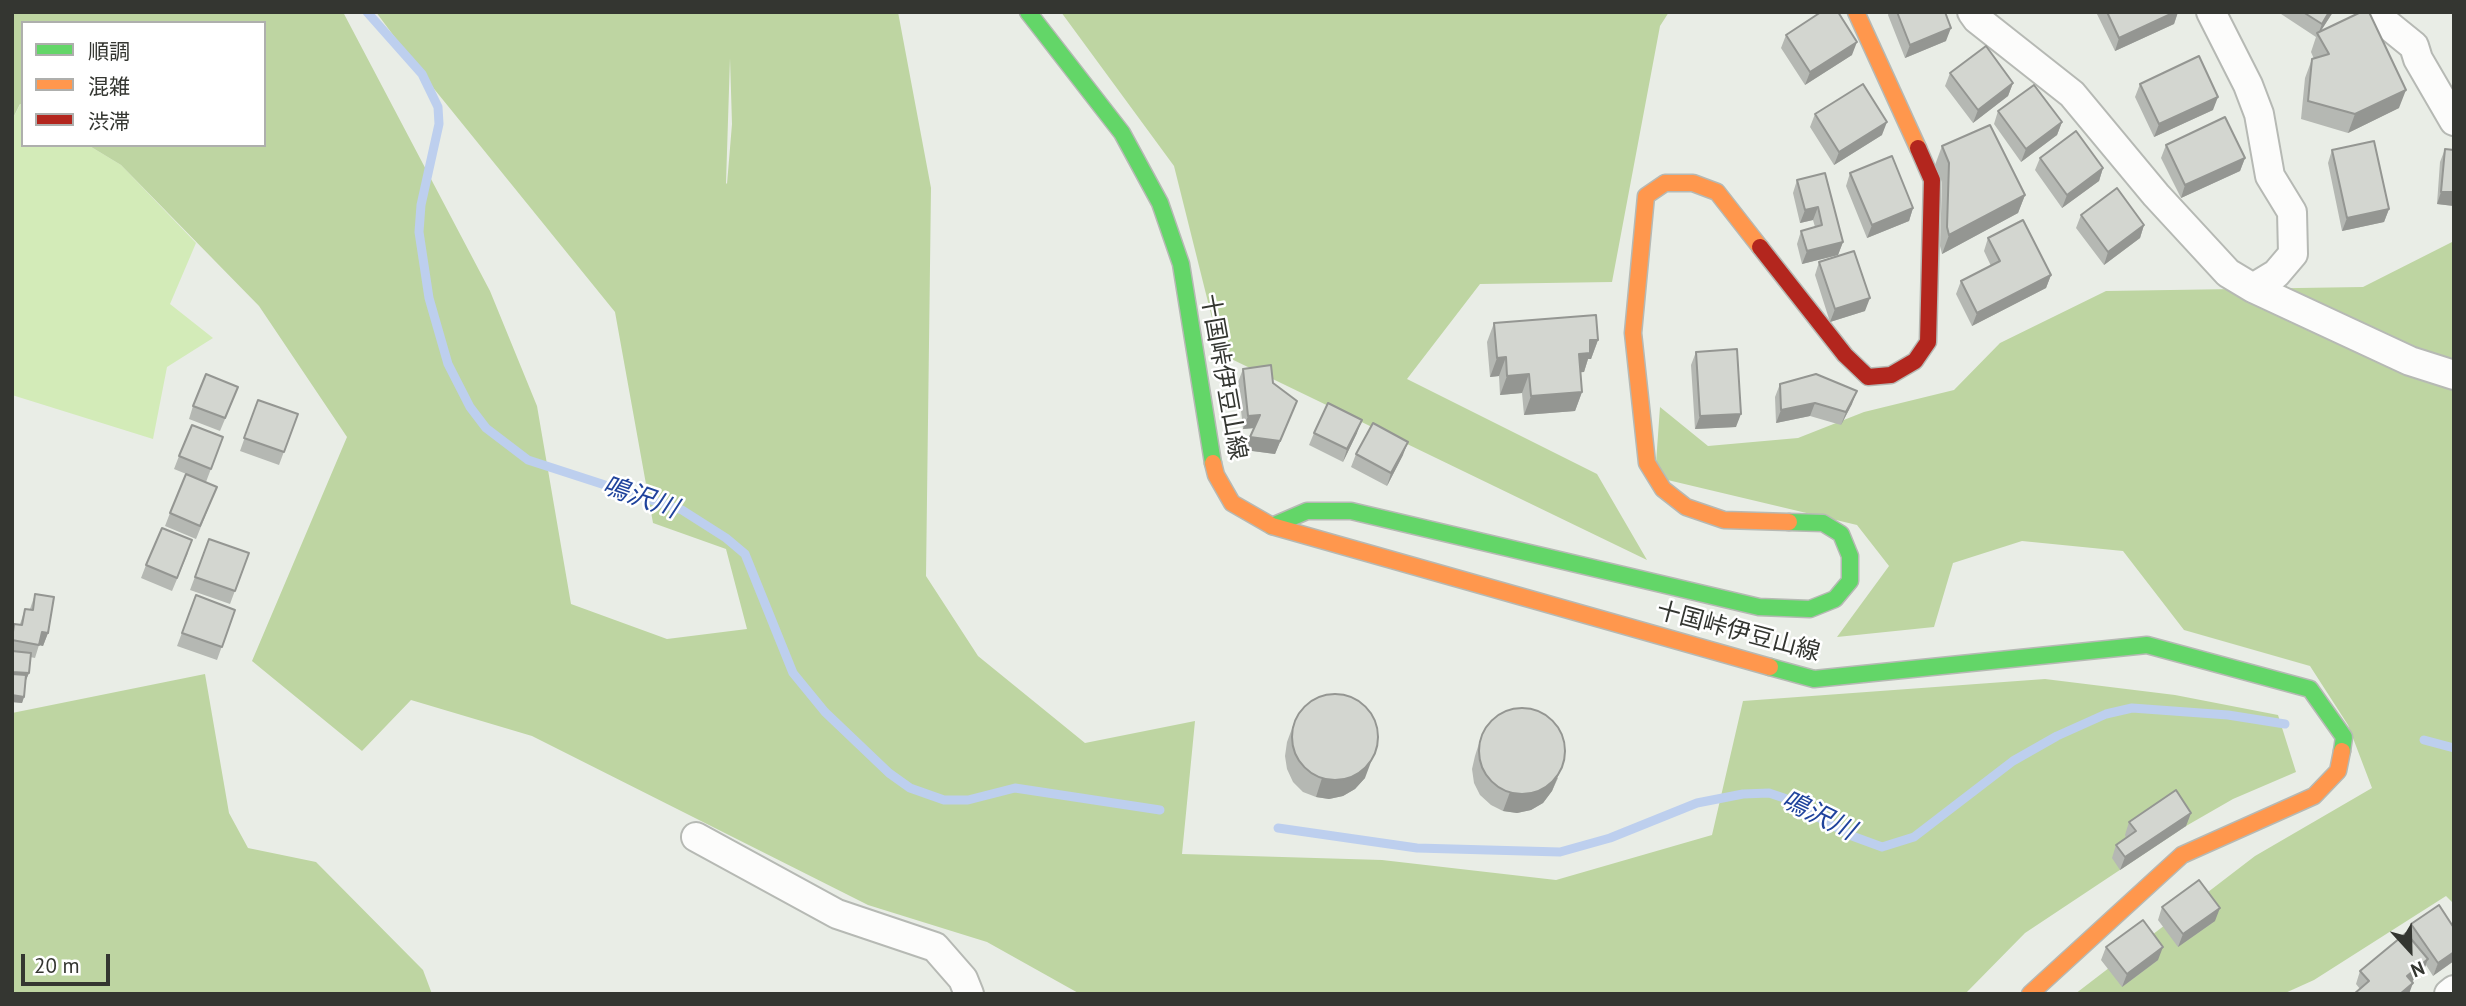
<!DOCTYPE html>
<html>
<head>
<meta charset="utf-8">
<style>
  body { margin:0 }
  #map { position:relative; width:2466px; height:1006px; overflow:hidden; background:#e9ede6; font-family:"PT Sans","Noto Sans JP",sans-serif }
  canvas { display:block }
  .frame { position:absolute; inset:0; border:14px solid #343631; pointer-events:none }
  .legend { position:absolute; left:21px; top:21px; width:245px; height:126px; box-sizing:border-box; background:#fff; border:2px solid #aeafad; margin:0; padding:9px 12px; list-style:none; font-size:21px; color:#343631 }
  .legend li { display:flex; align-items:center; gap:14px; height:35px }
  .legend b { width:35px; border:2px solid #aeafad }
  .north { position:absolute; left:2375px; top:915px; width:70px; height:70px; -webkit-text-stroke:5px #fff; paint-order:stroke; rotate:158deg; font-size:19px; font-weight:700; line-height:28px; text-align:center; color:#343631 }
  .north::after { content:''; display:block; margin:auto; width:24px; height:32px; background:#343631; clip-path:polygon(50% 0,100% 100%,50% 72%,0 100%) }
  .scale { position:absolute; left:21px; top:954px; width:89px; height:32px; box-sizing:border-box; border:4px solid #343631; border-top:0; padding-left:9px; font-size:21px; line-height:24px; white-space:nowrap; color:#343631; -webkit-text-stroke:5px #fff; paint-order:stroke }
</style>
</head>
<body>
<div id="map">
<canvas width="2466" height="1006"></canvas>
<div class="frame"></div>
<ul class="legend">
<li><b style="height:9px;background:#63d668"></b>順調</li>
<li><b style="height:9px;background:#ff974d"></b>混雑</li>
<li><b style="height:9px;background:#b3261e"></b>渋滞</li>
</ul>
<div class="north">N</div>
<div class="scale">20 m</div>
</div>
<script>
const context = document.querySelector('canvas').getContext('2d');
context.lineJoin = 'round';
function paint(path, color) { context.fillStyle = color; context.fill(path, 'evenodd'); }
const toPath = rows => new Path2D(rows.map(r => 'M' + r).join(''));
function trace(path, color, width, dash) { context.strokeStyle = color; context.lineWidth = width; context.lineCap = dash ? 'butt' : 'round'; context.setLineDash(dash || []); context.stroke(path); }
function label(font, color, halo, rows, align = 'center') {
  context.font = font + ' "PT Sans","Noto Sans JP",sans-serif'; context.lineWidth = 5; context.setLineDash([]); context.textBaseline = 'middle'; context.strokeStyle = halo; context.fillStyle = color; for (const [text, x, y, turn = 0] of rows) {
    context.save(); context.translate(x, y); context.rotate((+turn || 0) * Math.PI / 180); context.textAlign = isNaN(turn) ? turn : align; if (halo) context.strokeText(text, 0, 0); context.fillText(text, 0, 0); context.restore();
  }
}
const green = toPath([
  [21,103,23,105,23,145,88,145,121,165,196,243,170,304,213,338,167,367,153,439,12,395,12,120]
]);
const forest = toPath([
  [12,12,343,12,490,291,537,406,571,604,667,639,747,629,726,549,653,523,615,312,422,74,376,12,898,12,931,188,926,576,978,656,1085,743,1195,721,1182,854,1382,860,1556,880,1712,835,1743,701,2045,679,2175,695,2278,715,2296,772,2233,799,2186,826,2025,933,1965,994,1080,994,987,942,868,905,532,736,411,700,362,751,252,661,347,437,259,306,121,165,88,145,264,145,264,23,23,23,23,105,20,104,12,120],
  [730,58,732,124,727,184,726,183],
  [1061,12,1669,12,1660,26,1612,282,1480,284,1407,379,1597,474,1647,560,1221,354,1174,166],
  [2454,241,2454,904,2446,896,2314,980,2283,994,2075,994,2255,856,2372,788,2348,725,2310,666,2184,630,2123,551,2022,541,1953,563,1934,627,1837,637,1889,566,1857,525,1655,477,1660,407,1708,446,1798,438,1864,412,1954,390,2000,343,2106,291,2363,287],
  [205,674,229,813,248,848,316,862,423,970,432,994,12,994,12,713]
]);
const stream = toPath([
  [367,12,422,74,438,107,439,124,421,205,419,232,429,298,448,364,470,407,486,428,528,460,682,510,726,538,745,554,793,673,825,712,889,773,910,788,944,800,968,800,1015,788,1160,810],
  [2424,740,2454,748],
  [1278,828,1417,848,1560,852,1610,838,1697,803,1743,794,1769,793,1784,798,1852,836,1882,847,1914,837,2013,761,2057,736,2106,714,2132,708,2228,715,2285,724]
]);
const street = toPath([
  [1972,12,1977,19,2072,94,2156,195,2228,273,2253,288,2410,361,2454,375],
  [2211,12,2248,85,2259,114,2270,176,2292,212,2293,254,2276,274,2253,288],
  [2372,12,2414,46,2418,59,2454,121],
  [696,837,837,914,935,947,963,979,969,994],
  [2449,994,2454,990]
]);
const fast = toPath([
  [1028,12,1122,133,1160,203,1181,264,1213,463],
  [1272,526,1307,511,1351,511,1759,607,1810,609,1835,599,1850,581,1850,556,1841,534,1823,523,1789,522],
  [1770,667,1814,679,2147,645,2310,689,2344,737,2342,751]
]);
const slow = toPath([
  [1856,12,1918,148],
  [1760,247,1717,192,1693,183,1665,183,1646,196,1633,333,1647,463,1663,489,1686,507,1724,520,1789,522],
  [1213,463,1216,475,1232,503,1272,526,1770,667],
  [2030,994,2182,855,2314,796,2338,771,2342,751]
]);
const jam = toPath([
  [1760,247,1845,355,1868,377,1891,375,1915,361,1928,342,1932,180,1918,148]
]);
const wall = toPath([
  [1889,12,1945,12,1946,41,1905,58,1888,15],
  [2096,12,2178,12,2174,24,2115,51],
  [2278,12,2333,12,2320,32,2399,108,2348,133,2301,119,2305,78,2312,59,2314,59,2311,52,2316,37],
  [1786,35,1852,55,1805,85,1781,48],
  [1950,73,2013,83,2008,96,1973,123,1945,86],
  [2140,84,2213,110,2154,137,2135,97],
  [1998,111,2062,122,2057,135,2021,162,1994,124],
  [1815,114,1882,135,1834,165,1810,127],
  [2166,145,2245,158,2240,171,2181,198,2161,158],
  [1942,146,2025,195,2018,213,1942,254,1940,246,1942,182,1935,165],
  [2445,149,2454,150,2454,206,2437,204,2440,162],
  [2332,150,2389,209,2384,222,2342,231,2328,163],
  [2040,158,2103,168,2099,181,2062,208,2035,170],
  [1850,173,1913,208,1909,221,1867,238,1846,186],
  [1797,180,1843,242,1838,255,1802,264,1797,244,1801,231,1815,227,1813,220,1800,223,1793,193],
  [2081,215,2144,225,2140,238,2104,265,2076,228],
  [1988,238,2051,275,2046,288,1972,326,1956,294,1961,281,1991,266,1984,251],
  [1819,262,1865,311,1830,322,1815,275],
  [1494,323,1598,340,1591,359,1588,359,1584,372,1580,372,1582,392,1575,411,1524,415,1522,393,1500,395,1499,376,1490,377,1487,342],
  [1696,352,1736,427,1695,429,1691,365],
  [1243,369,1273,383,1297,401,1275,454,1245,450,1254,428,1243,429,1238,382],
  [1780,384,1852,404,1841,425,1810,416,1776,423,1775,397],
  [233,400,220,431,189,419,193,406],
  [258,400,298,414,279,465,240,451],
  [1314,433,1357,433,1343,462,1309,445],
  [223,437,206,482,174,469,179,456],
  [1356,454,1403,455,1387,486,1351,467],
  [217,487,196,539,165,526,170,513],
  [209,539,249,553,230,604,190,590],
  [188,553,172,591,141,578,146,565],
  [35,594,48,633,43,646,39,645,35,658,30,657,29,673,26,680,25,680,24,697,22,703,12,702,12,630,14,624,20,624,25,609,30,609],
  [196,595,235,610,217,660,177,646],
  [1294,723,1365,778,1355,789,1343,796,1329,799,1316,797,1303,792,1293,782,1287,769,1285,756,1287,742],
  [1481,737,1558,778,1552,791,1543,803,1531,810,1517,813,1503,811,1491,805,1480,795,1474,783,1472,769,1475,756],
  [2191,813,2186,826,2120,870,2112,858,2116,845,2126,838,2125,835,2129,822],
  [2162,907,2215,921,2178,947,2158,920],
  [2411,924,2454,928,2433,976,2426,965,2423,972,2412,981,2360,989,2356,984,2360,971,2407,934],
  [2106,947,2158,960,2122,987,2101,960]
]);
const shadedWall = toPath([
  [2175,12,2178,12,2174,24,2115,51,2119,38],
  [2329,12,2333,12,2317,37,2322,24],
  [1951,28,1946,41,1905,58,1910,45],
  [1857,42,1852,55,1805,85,1810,72],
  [2013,83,2008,96,1973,123,1978,110],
  [2406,90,2399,108,2348,133,2355,114],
  [2218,97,2213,110,2154,137,2159,124],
  [1887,122,1882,135,1834,165,1839,152],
  [2062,122,2057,135,2021,162,2026,149],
  [2245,158,2240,171,2181,198,2185,185],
  [2103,168,2099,181,2062,208,2067,195],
  [2441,192,2454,192,2454,206,2437,204],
  [2025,195,2018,213,1942,254,1949,235],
  [1818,207,1813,220,1800,223,1805,210],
  [1913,208,1909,221,1867,238,1872,225],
  [2389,209,2384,222,2342,231,2347,218],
  [2144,225,2140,238,2104,265,2108,252],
  [1843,242,1838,255,1802,264,1807,251],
  [2051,275,2046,288,1972,326,1977,313],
  [1870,298,1865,311,1830,322,1835,309],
  [1590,340,1598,340,1591,359,1588,359,1584,372,1572,373,1579,354],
  [1506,357,1499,376,1490,377,1497,358],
  [1529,374,1522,393,1500,395,1507,376],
  [1857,391,1852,404,1841,425,1846,412],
  [1582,392,1575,411,1524,415,1531,396],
  [1297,401,1275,454,1245,450,1250,437],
  [1815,403,1810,416,1776,423,1781,410],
  [1741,414,1736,427,1695,429,1700,416],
  [1260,415,1255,428,1243,429,1248,416],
  [1362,420,1357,433,1343,462,1347,449],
  [1408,442,1403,455,1387,486,1391,473],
  [42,632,48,633,43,646,39,645],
  [12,672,29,673,26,680,12,679],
  [12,695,24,697,22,703,12,702],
  [1377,746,1365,778,1355,789,1343,796,1329,799,1316,797,1322,778],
  [1565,759,1552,791,1543,803,1531,810,1517,813,1503,811,1510,792],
  [2191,813,2186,826,2120,870,2125,857],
  [2220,908,2215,921,2178,947,2183,934],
  [2163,947,2158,960,2122,987,2127,974],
  [2454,952,2454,961,2433,976,2438,963],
  [2428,959,2423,972,2403,989,2407,976],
  [2413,983,2409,994,2400,994]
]);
const building = toPath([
  [1821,12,1838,12,1857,42,1810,72,1786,35,1821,12],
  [1897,12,1945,12,1951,28,1910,45,1897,12],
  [2107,12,2175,12,2119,38,2107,12],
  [2303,12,2329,12,2322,24,2303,12],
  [2361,12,2369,12,2406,90,2355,114,2308,101,2312,59,2329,54,2317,33,2361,12],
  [1986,46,2013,83,1978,110,1950,73,1986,46],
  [2199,56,2218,97,2159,124,2140,84,2199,56],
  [1863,84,1887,122,1839,152,1815,114,1863,84],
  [2034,85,2062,122,2026,149,1998,111,2034,85],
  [2225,117,2245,158,2185,185,2166,145,2225,117],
  [1990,125,2025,195,1949,235,1947,227,1949,163,1942,146,1990,125],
  [2076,131,2103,168,2067,195,2040,158,2076,131],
  [2374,141,2389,209,2347,218,2332,150,2374,141],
  [2445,149,2454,150,2454,192,2441,192,2445,149],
  [1892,156,1913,208,1872,225,1850,173,1892,156],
  [1825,173,1843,242,1807,251,1801,231,1822,225,1818,207,1805,210,1797,180,1825,173],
  [2117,188,2144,225,2108,252,2081,215,2117,188],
  [2023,220,2051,275,1977,313,1961,281,2000,261,1988,238,2023,220],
  [1854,251,1870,298,1835,309,1819,262,1854,251],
  [1596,315,1598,340,1590,340,1590,353,1579,354,1582,392,1531,396,1529,374,1507,376,1506,357,1497,358,1494,323,1596,315],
  [1737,349,1741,414,1700,416,1696,352,1737,349],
  [1271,365,1273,383,1297,401,1280,441,1250,437,1260,415,1248,416,1243,369,1271,365],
  [206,374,238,387,225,418,193,406,206,374],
  [1816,374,1857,391,1846,412,1815,403,1781,410,1780,384,1816,374],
  [258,400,298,414,284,452,244,438,258,400],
  [1328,403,1362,420,1347,449,1314,433,1328,403],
  [1373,423,1408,442,1391,473,1356,454,1373,423],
  [192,425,223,437,211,469,179,456,192,425],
  [186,474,217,487,200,526,170,513,186,474],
  [162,528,192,540,177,578,146,565,162,528],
  [209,539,249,553,235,591,195,577,209,539],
  [35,594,54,597,48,633,42,632,39,645,12,640,14,624,22,625,25,609,33,610,35,594],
  [196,595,235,610,222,647,182,633,196,595],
  [12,651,31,653,29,673,12,672,12,651],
  [12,674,26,675,24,697,12,695,12,674],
  '1292 737a43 43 0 1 1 86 0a43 43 0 1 1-86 0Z',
  '1479 751a43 43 0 1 1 86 0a43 43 0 1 1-86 0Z',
  [2176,790,2191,813,2125,857,2116,845,2136,831,2129,822,2176,790],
  [2199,880,2220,908,2183,934,2162,907,2199,880],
  [2439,905,2454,928,2454,952,2438,963,2411,924,2439,905],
  [2143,920,2163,947,2127,974,2106,947,2143,920],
  [2406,933,2428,959,2407,976,2413,983,2400,994,2354,994,2369,981,2360,971,2406,933]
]);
const streetNames = [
  ["十国峠伊豆山線",1223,377,80],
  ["十国峠伊豆山線",1738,632,15]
];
const waterNames = [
  ["鳴沢川",640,498,19],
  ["鳴沢川",1818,816,26]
];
paint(green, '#d3ebb8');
paint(forest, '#bed5a2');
trace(stream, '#bdcfee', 9);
trace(street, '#b6b9b4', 32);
trace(fast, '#b6b9b4', 19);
trace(slow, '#b6b9b4', 19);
trace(jam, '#b6b9b4', 19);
trace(street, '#fcfcfb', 28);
trace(fast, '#63d668', 16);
trace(slow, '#ff974d', 16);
trace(jam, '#b3261e', 16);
paint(wall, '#b5b8b3');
paint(shadedWall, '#949692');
paint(building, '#d3d6d0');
trace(building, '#949692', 2);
label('24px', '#343631', '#fff', streetNames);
label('italic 26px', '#1f439c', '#fff', waterNames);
</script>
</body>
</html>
